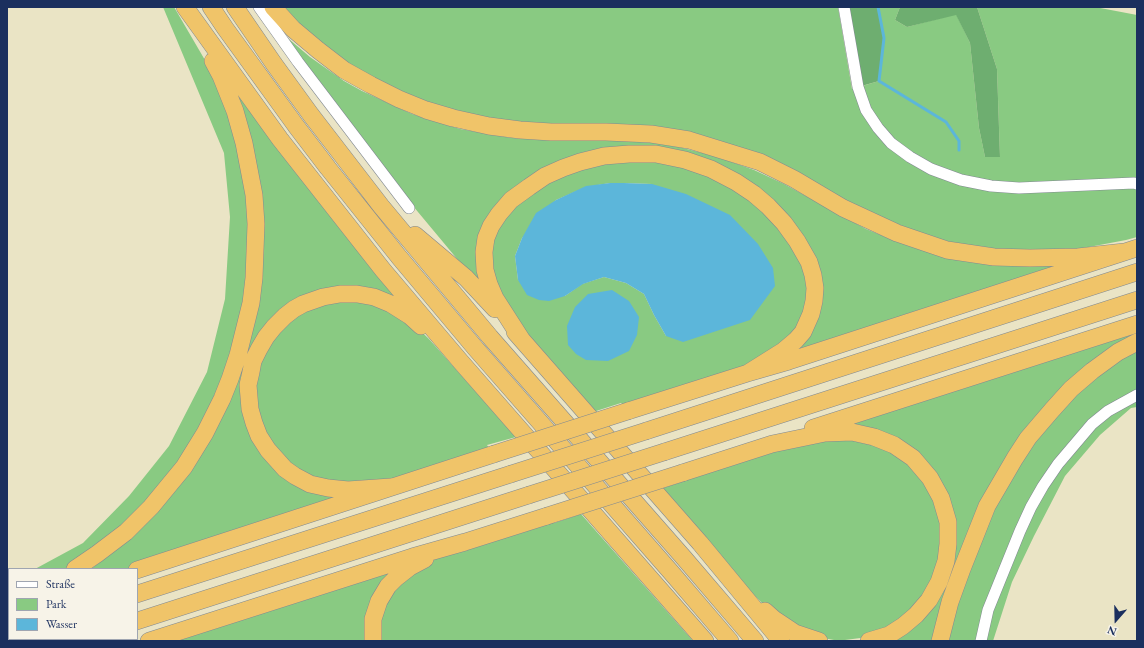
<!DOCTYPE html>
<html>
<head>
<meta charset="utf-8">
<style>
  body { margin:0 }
  #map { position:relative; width:1144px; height:648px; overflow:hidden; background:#eae4c5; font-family:"EB Garamond",serif }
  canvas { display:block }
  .frame { position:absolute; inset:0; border:8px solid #1b2f5e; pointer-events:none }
  .legend { position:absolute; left:8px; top:568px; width:130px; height:72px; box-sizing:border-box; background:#f7f3e8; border:1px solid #9fa5b1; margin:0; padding:5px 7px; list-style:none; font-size:12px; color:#1b2f5e }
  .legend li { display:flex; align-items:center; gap:8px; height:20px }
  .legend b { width:20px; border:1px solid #9fa5b1 }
  .north { position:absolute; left:1096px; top:600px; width:40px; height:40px; -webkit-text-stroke:3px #f7f3e8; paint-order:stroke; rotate:200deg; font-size:11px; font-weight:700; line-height:16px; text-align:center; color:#1b2f5e }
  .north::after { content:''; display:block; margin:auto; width:14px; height:18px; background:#1b2f5e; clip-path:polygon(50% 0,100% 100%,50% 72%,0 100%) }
</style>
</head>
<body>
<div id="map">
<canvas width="1144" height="648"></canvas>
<div class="frame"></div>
<ul class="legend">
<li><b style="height:5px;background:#fff"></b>Straße</li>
<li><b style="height:11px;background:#89ca82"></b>Park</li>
<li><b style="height:11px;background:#5cb6da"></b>Wasser</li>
</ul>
<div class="north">N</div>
</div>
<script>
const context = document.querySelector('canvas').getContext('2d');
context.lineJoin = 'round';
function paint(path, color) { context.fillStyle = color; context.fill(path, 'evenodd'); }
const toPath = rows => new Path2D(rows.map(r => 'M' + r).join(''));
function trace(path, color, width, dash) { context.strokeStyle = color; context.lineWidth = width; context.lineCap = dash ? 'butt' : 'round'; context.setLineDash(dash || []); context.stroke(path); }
const green = toPath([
  [163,7,174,7,209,67,225,103,245,178,249,224,245,297,238,334,212,406,174,468,134,515,67,569,35,569,83,543,129,496,169,446,207,372,225,299,230,217,224,153],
  [278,7,838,7,852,89,879,81,884,38,878,7,900,7,895,20,907,27,956,14,970,43,979,128,985,157,1000,157,997,69,977,7,1095,7,1137,15,1137,237,1126,240,1073,250,1018,252,976,248,936,240,901,229,758,157,459,116,363,76],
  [283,34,310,57,344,81,362,91,412,114,460,129,512,138,585,141,612,140,654,143,679,147,718,157,754,170,784,184,866,229,893,240,1079,262,793,358,810,328,809,249,711,163,586,155,493,216,483,290,408,200],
  [239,92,406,306,391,298,300,301,246,375,268,457,351,496,129,569,91,569,122,545,187,472,259,282,235,94],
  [630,159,673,163,727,182,776,222,810,277,804,321,760,362,623,405,621,403,593,412,515,322,496,293,489,250,501,220,519,200,569,171],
  [610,183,624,183,652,184,666,336,654,315,644,294,626,283,604,277,582,284,565,296,518,280,515,256,522,238,556,200,586,187],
  [363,299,407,318,429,339,516,437,487,445,489,448,379,484,356,486,297,473,260,429,254,379,276,330,322,301],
  [1137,331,1107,352,1016,446,935,641,884,641,949,569,928,468,839,422],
  [1137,347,1137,392,1127,396,1049,471,978,641,946,641,949,628,991,513,1022,457,1081,389],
  [1137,399,1137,407,1131,408,1100,435,1065,476,1034,536,1012,582,993,641,984,641,991,611,1036,502,1094,425],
  [837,437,892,450,922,476,943,523,938,574,910,614,868,637,845,640,834,640,818,637,772,613,754,595,660,489,790,445],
  [581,514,693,641,378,641,382,604,422,564,448,554,553,522,554,523],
  [406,564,367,641,166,641]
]);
const forest = toPath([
  [844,7,878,7,884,38,879,81,858,87],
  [900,7,977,7,997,69,1000,157,985,157,979,128,970,43,956,15,907,27,895,20]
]);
const water = toPath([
  [610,183,624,183,652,184,686,194,730,215,758,244,773,268,775,286,750,320,683,342,666,336,654,315,644,294,626,283,604,277,583,284,565,296,549,301,539,300,527,295,518,280,515,256,522,238,536,213,556,200,586,186],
  [612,290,629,301,639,317,637,335,629,351,608,361,586,360,576,354,568,345,567,326,575,307,588,294]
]);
const stream = toPath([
  [878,7,884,38,879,81,946,122,959,141,959,150]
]);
const minor = toPath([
  [259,7,298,62,409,208],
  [844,7,858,87,866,110,878,128,891,143,910,157,931,169,961,180,991,186,1019,188,1134,183,1137,184],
  [981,641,988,610,1020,531,1031,507,1043,486,1058,464,1092,424,1108,411,1137,395]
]);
const highway = toPath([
  [185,7,280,139,383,270,461,362,705,641],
  [211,7,225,28,296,126,328,168,399,257,476,349,670,571,730,641],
  [235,7,274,64,311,115,381,206,490,337,684,558,755,641],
  [273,7,293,29,318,50,344,70,371,85,399,99,426,110,453,118,489,126,520,130,551,132,606,132,651,134,689,140,760,162,794,179,843,208,897,233,947,250,994,257,1030,258,1078,257,1124,252],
  [415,235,466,278,495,309],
  [515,332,700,543,781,641],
  [522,340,495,298,489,284,485,270,484,252,486,238,491,226,499,214,511,200,529,187,545,176,563,168,580,162,604,156,629,154,656,154,685,160,711,169,736,182,754,194,768,206,784,223,797,241,809,262,813,275,815,288,814,301,811,314,803,332,796,340,783,351,748,373],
  [628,411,748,373,789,361,1137,248],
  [813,428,1137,324],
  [646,431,1137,272],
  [664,452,1137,300],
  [682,473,772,444,825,433,852,432,874,437,894,445,913,458,930,478,941,498,948,522,948,544,946,561,939,582,929,600,916,615,903,626,889,635,869,641],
  [391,487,348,490,328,488,310,484,295,476,285,469,268,450,259,436,254,423,250,409,248,385,251,372,253,361,259,349,266,337,274,327,285,316,294,309,303,304,323,297,340,294,357,294,374,297,391,304,410,316,421,326],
  [75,569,97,554,126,532,151,507,184,467,205,433,222,399,230,379,238,355,251,303,254,278,256,224,254,195,244,143,235,111,221,76,213,61],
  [137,570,494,454],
  [137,594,511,474],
  [7,603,9,602],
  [765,611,774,619,795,633,819,641],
  [137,621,529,495],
  [7,636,9,635],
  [76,641,82,639],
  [149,641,412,557,465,542,547,516],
  [373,641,373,619,379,601,388,586,396,578,410,567,425,559],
  [940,641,950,602,962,569,987,506,1015,458,1028,438,1052,410,1071,389,1092,371,1118,352,1137,342]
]);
const highwayBridge = toPath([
  [494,454,628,411],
  [511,474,646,431],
  [529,495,664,452],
  [547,516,682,473]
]);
paint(green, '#89ca82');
paint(forest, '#6eae70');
paint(water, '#5cb6da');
trace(stream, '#5cb6da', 3);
trace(minor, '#828a92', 12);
trace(highway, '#828a92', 18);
trace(minor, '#fff', 11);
trace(highway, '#f0c469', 17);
trace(highwayBridge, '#828a92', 18, []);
trace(highwayBridge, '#f0c469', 17);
</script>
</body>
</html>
